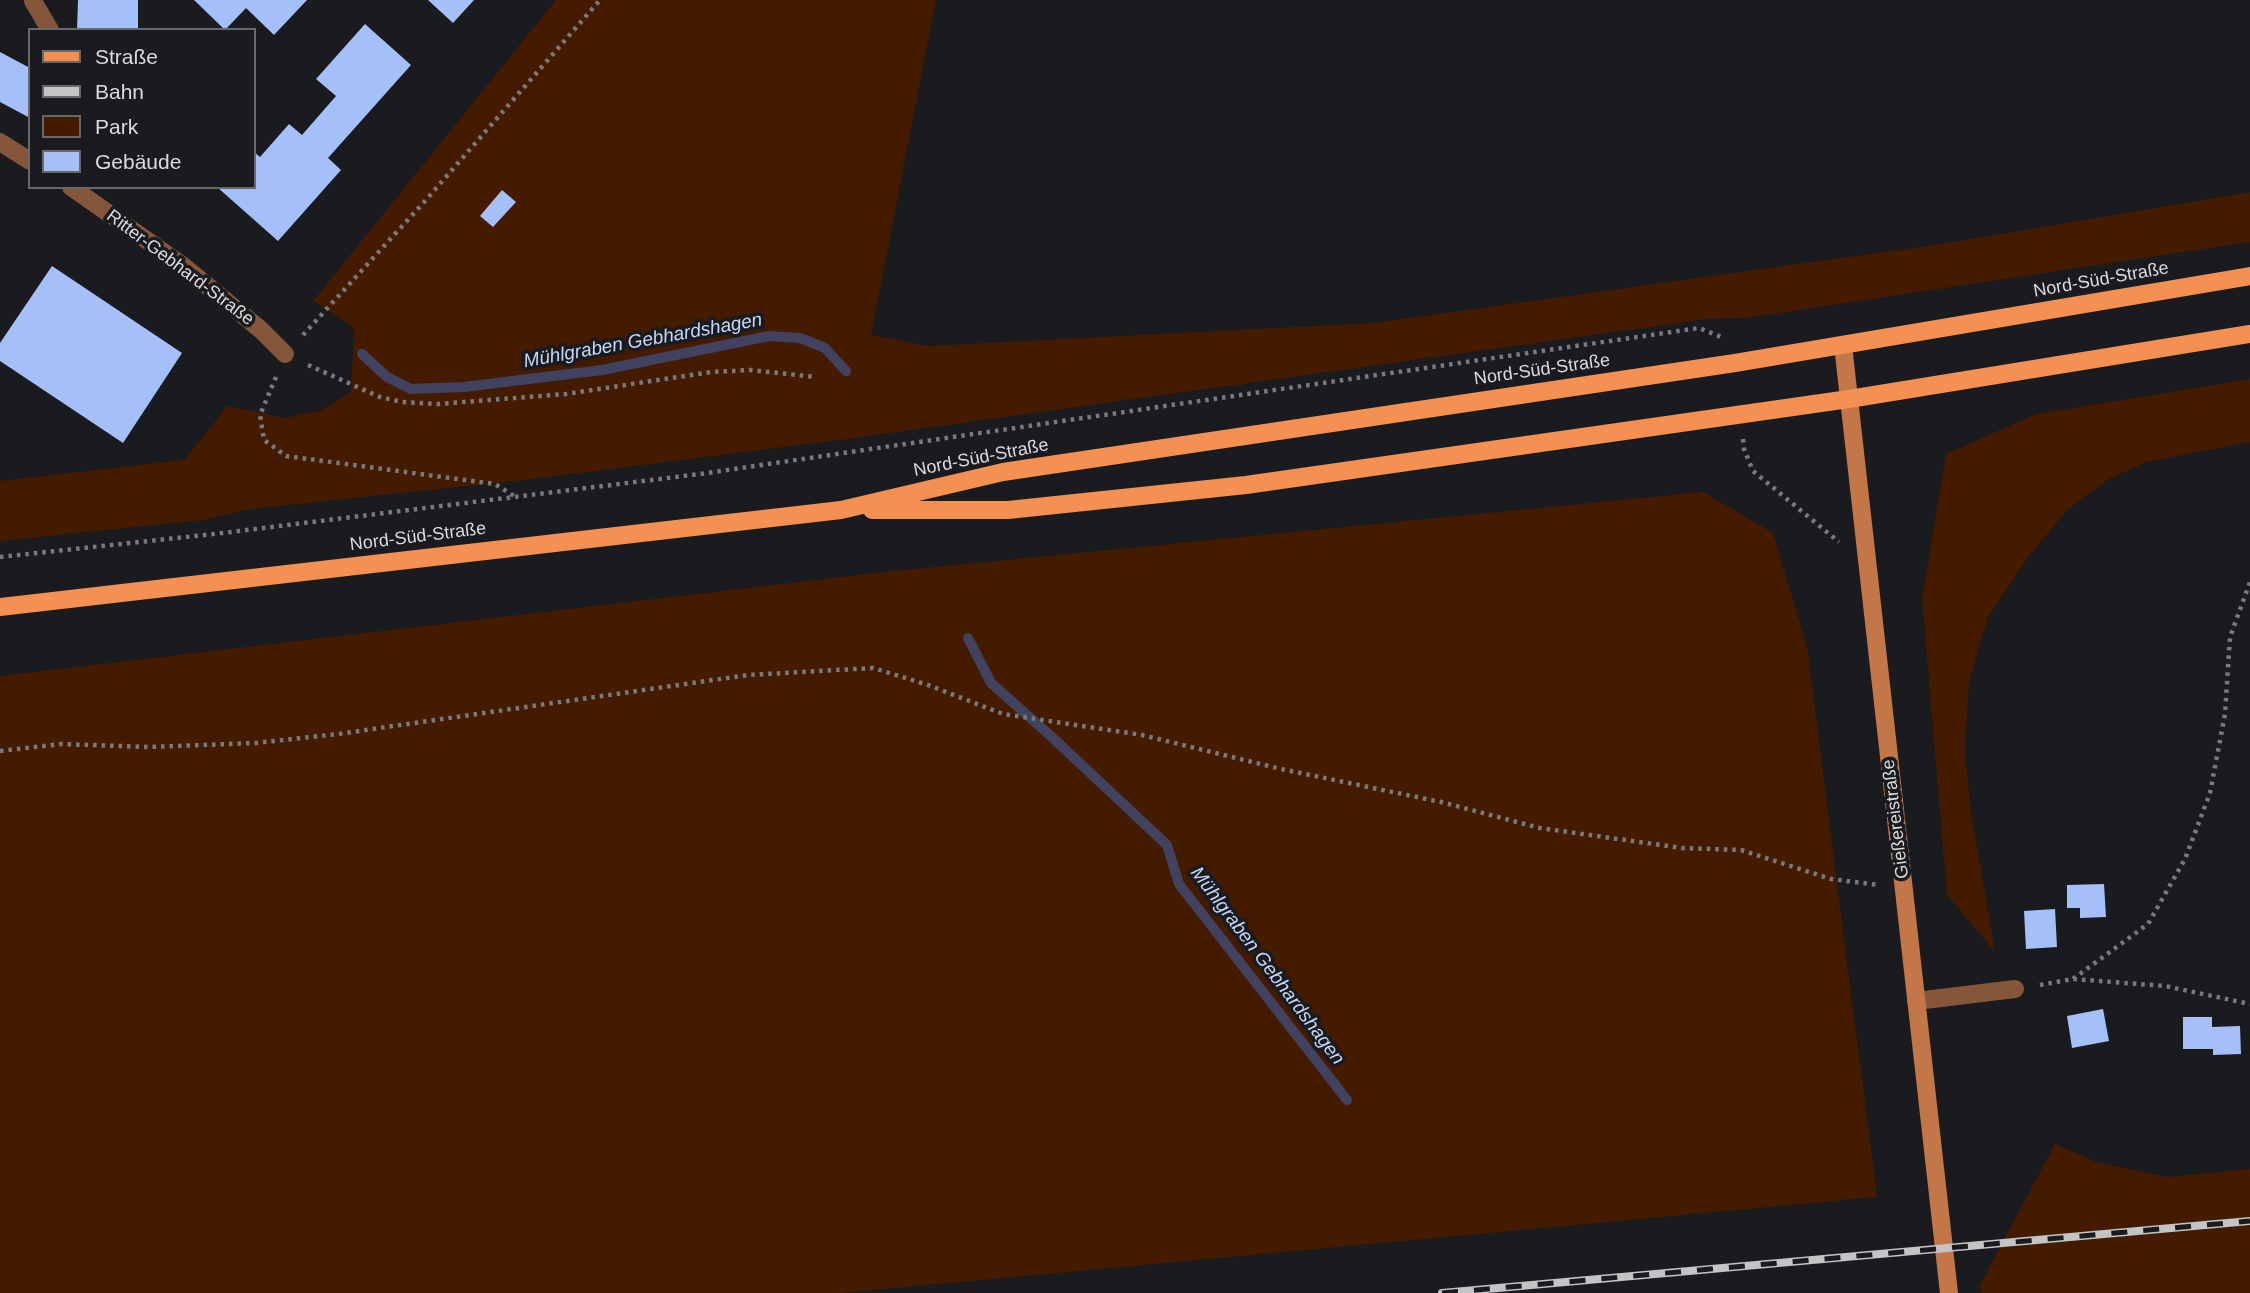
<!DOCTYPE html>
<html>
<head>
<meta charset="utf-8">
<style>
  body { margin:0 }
  #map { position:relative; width:2250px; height:1293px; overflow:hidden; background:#1a1b1e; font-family:Helvetica,sans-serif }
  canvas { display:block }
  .legend { position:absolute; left:28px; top:28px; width:228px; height:161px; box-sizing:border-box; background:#1a1b1e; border:2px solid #67686a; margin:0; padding:9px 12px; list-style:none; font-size:21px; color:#dadbdd }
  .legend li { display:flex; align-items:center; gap:14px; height:35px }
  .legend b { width:35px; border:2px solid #67686a }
</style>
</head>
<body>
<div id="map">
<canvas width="2250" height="1293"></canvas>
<ul class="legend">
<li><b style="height:9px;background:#f39052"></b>Straße</li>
<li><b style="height:9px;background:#c3c4c6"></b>Bahn</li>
<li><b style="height:19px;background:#451b00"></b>Park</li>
<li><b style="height:19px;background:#a5bff8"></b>Gebäude</li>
</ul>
</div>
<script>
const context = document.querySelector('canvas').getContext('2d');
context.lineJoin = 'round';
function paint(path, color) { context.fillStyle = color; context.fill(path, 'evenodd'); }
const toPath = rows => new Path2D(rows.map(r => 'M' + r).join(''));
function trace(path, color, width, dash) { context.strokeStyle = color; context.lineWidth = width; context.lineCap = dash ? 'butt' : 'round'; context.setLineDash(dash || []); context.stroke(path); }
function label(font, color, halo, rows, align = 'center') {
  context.font = font + ' Helvetica,sans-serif'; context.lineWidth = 7; context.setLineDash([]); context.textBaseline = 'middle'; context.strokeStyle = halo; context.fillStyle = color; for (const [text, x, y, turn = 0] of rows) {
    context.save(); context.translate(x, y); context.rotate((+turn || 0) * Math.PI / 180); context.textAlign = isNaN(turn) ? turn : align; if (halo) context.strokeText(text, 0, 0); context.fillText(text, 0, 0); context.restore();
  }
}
const green = toPath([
  [556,0,936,0,871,335,928,346,1374,323,1942,244,2250,192,2250,242,1745,318,1708,319,847,439,523,480,250,509,203,520,0,541,0,481,184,460,228,406,285,418,320,411,351,392,354,327,313,301],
  [2250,379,2250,442,2146,462,2107,480,2067,510,2028,557,1988,617,1969,682,1965,748,1970,806,1995,952,1947,895,1922,598,1946,454,2036,414],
  [1703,492,1773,533,1807,647,1877,1197,841,1293,0,1293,0,676,884,572],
  [2055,1144,2096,1162,2167,1177,2250,1169,2250,1293,1981,1293,1980,1285]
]);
const stream = toPath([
  [362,354,387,377,411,389,464,387,602,370,769,336,800,338,825,348,846,371],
  [968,638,991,683,1054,739,1167,845,1179,884,1347,1100]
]);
const building = toPath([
  [78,0,138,0,138,30,77,30],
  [194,0,307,0,274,35,246,8,225,30],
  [428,0,474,0,453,23],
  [365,24,411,65,328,158,341,170,278,241,217,187,254,187,254,152,260,157,289,124,302,135,336,96,316,79],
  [0,52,30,68,30,118,0,102],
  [502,190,516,202,493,227,480,216],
  [52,266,182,353,123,443,0,361,0,343],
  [2104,884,2106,917,2080,918,2080,908,2067,908,2067,885],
  [2055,909,2057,947,2026,949,2024,911],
  [2103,1009,2109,1041,2072,1048,2067,1016],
  [2183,1017,2212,1017,2212,1027,2240,1026,2241,1054,2213,1055,2213,1049,2183,1049]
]);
const path = toPath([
  [303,335,425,201,600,0],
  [308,365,380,397,402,402,438,404,566,394,711,372,750,370,816,377],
  [276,377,260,415,264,440,286,456,495,484,514,496],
  [1743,439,1744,449,1753,471,1839,542],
  [0,557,223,533,700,474,1699,328,1721,337],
  [0,751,61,744,148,747,256,743,338,734,748,675,873,668,928,685,1003,714,1142,735,1281,769,1441,802,1540,828,1682,848,1741,850,1831,879,1879,885],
  [2073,979,2148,924,2185,859,2210,793,2225,714,2230,637,2250,582],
  [2040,985,2073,979,2165,986,2250,1004]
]);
const service = toPath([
  [33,1,50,30],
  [1916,1001,2015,989]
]);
const minor = toPath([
  [0,142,30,161],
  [71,187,182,265,261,330,285,354]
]);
const secondary = toPath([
  [1843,345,1949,1293]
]);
const primary = toPath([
  [872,510,1008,510,1246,485,1849,399,2250,334],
  [0,607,841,510,1003,472,1735,363,2250,276]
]);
const rail = toPath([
  [1442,1293,2250,1221]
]);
const streetNames = [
  ["Ritter-Gebhard-Straße",180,268,37],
  ["Nord-Süd-Straße",2101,280,-10],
  ["Nord-Süd-Straße",1542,370,-8],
  ["Nord-Süd-Straße",981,458,-11],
  ["Nord-Süd-Straße",418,537,-7],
  ["Gießereistraße",1896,819,-97]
];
const waterNames = [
  ["Mühlgraben Gebhardshagen",643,341,-10],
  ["Mühlgraben Gebhardshagen",1267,966,53]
];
paint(green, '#451b00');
trace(stream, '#41425f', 10);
paint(building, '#a5bff8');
trace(path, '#797a7d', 4.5, [3.5, 5]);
trace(service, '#86563a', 18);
trace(minor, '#86563a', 18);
trace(secondary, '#c37748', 18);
trace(primary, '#f39052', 18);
trace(rail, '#c3c4c6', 8);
trace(rail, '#1a1b1e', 5, [16]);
label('18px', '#dadbdd', '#1a1b1e', streetNames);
label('italic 19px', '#c5d7fc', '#1a1b1e', waterNames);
</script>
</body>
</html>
